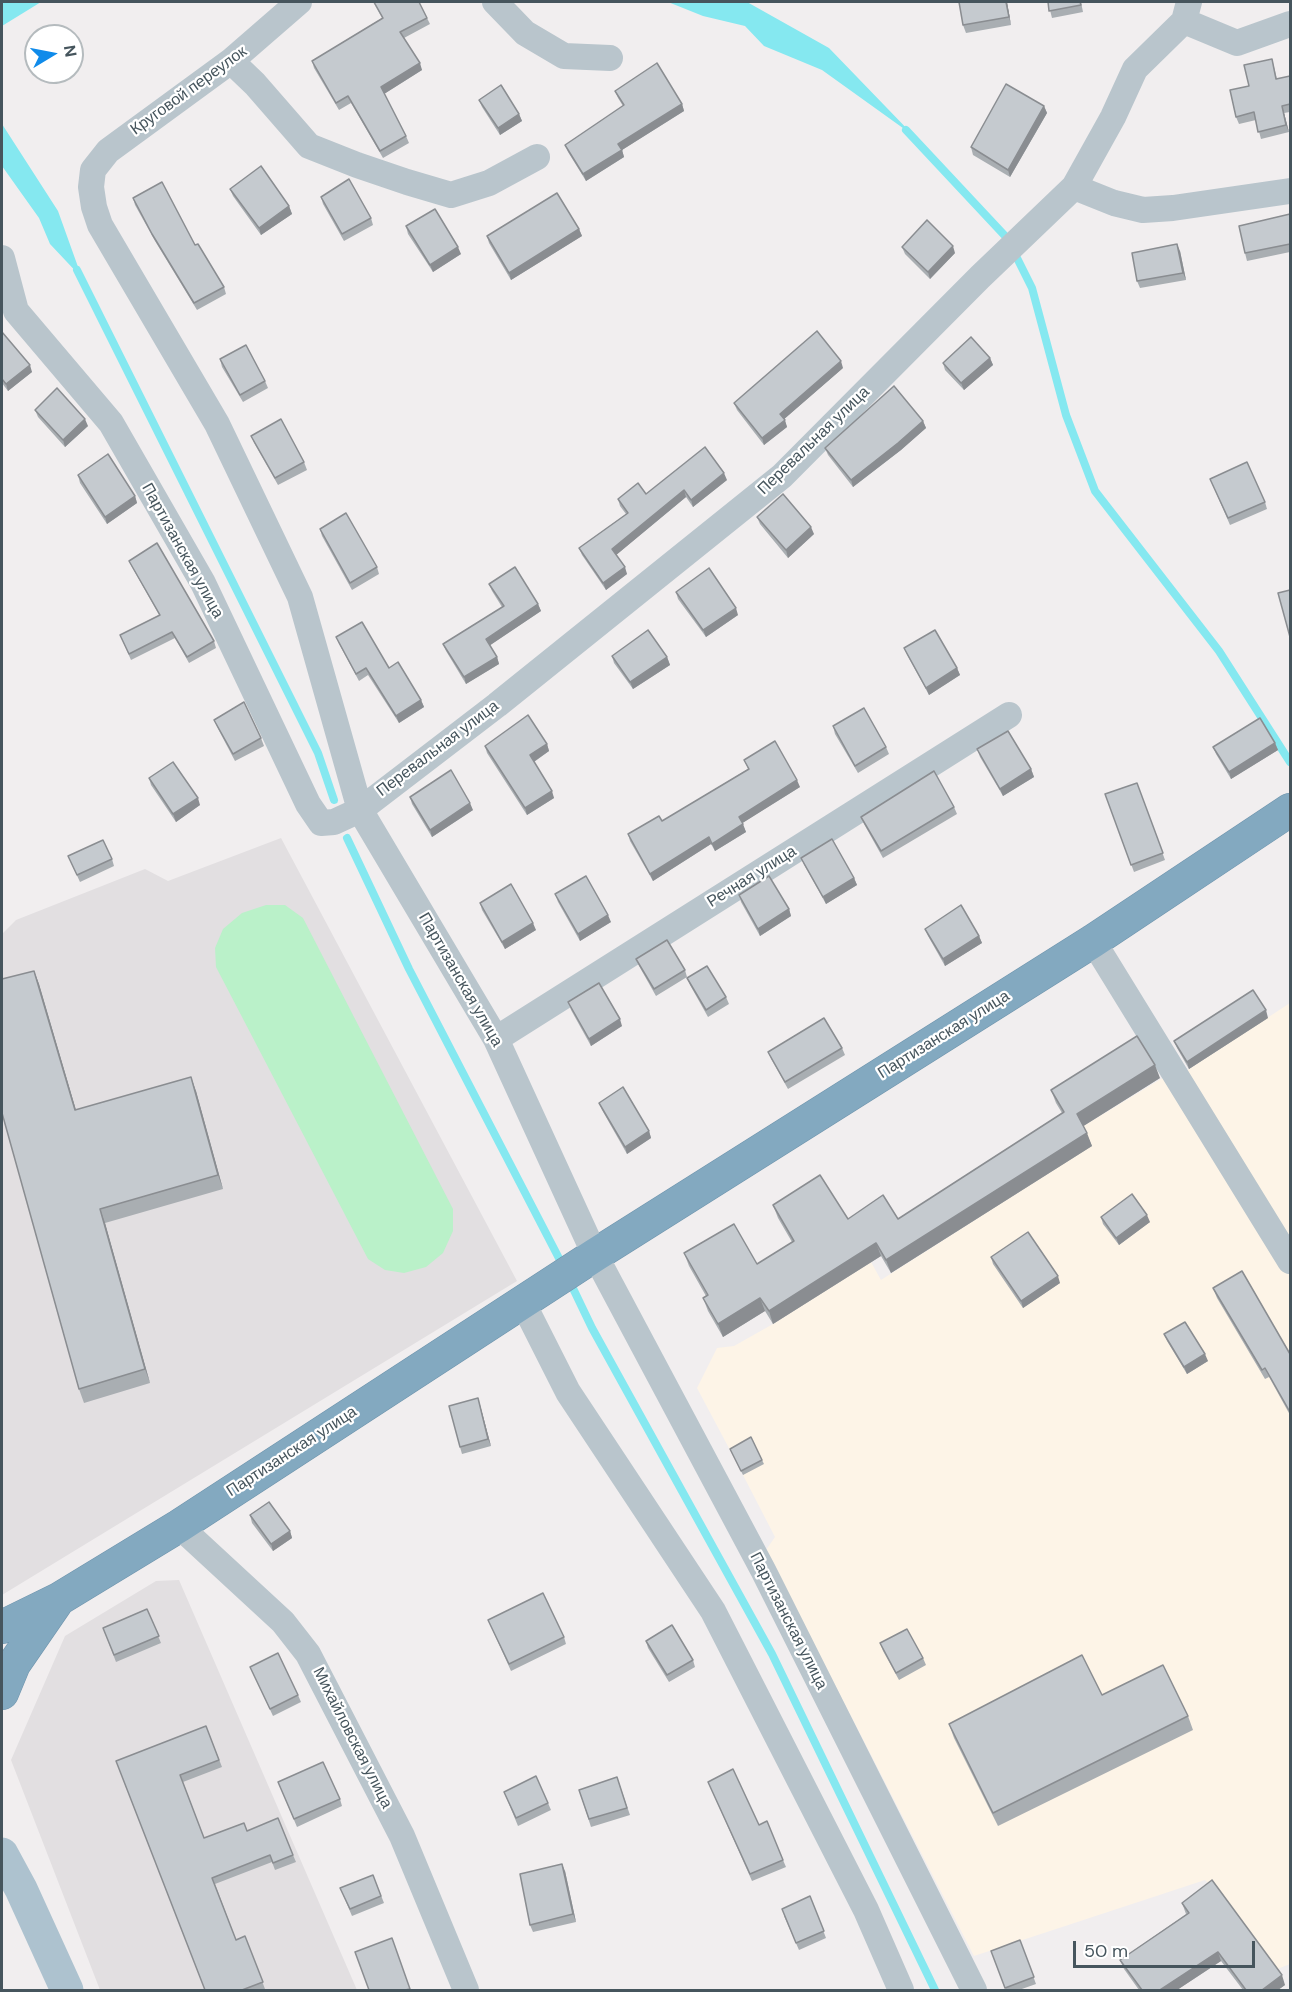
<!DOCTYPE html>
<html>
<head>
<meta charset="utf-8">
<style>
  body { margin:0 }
  #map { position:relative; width:1292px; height:1992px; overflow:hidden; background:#f1eeef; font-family:"DM Sans",sans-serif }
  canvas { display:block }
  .frame { position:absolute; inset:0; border:3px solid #46555d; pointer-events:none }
  .north { position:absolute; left:24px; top:24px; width:60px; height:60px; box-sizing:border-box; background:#fff; border:2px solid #b5bbbe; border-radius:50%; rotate:80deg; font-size:16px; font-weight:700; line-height:24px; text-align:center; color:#46555d }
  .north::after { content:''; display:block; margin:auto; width:21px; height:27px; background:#108bea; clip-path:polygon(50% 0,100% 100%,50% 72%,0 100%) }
  .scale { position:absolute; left:1073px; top:1941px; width:182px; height:27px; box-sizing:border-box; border:3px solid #46555d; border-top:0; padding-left:8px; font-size:18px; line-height:21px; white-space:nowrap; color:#46555d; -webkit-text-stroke:4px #fff; paint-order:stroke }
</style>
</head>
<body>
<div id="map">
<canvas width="1292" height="1992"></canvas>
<div class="frame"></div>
<div class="north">N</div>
<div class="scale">50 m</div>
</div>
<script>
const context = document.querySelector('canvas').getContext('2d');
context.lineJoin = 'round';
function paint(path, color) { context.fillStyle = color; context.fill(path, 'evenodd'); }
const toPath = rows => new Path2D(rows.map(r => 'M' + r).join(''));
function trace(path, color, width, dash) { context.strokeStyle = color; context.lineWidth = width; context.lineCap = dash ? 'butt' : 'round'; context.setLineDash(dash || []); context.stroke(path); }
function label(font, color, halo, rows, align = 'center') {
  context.font = font + ' "DM Sans",sans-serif'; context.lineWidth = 4.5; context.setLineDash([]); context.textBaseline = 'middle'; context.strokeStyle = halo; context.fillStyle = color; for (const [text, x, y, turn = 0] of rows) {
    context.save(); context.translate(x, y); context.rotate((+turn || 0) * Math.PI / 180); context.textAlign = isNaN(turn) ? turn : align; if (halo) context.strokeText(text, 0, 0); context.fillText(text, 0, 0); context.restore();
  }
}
const commercial = toPath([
  [1290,1003,1290,1964,1275,1970,1215,1890,1205,1880,974,1956,766,1550,775,1537,743,1475,763,1464,731,1452,697,1388,717,1348,734,1346,773,1324,871,1262,881,1280,1091,1146,1082,1127,1179,1068,1183,1073]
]);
const education = toPath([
  [281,838,517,1281,2,1595,2,934,16,920,145,869,168,881],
  [179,1580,357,1990,100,1990,11,1760,65,1636,156,1581]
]);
const green = toPath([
  [266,905,285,905,303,918,453,1209,453,1231,443,1253,426,1267,404,1273,385,1270,368,1259,216,967,215,948,223,929,242,913]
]);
const water = toPath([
  [2,2,41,2,2,26],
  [668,2,747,2,829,48,914,136,822,70,764,46,745,26,703,16],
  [2,124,58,211,82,278,50,244,39,218,2,166]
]);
const stream = toPath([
  [906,130,1007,238,1032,288,1066,415,1095,491,1219,651,1290,762],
  [77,270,318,753,334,800],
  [347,838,409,969,563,1266],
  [569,1280,592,1328,772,1654,935,1990]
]);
const street = toPath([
  [299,2,231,61,108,151,93,170,91,187,94,207,100,225,217,424,300,597,360,810,496,1039,595,1255,763,1570,974,1990],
  [495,2,525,33,564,56,610,58],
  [1184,21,1237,43,1290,24],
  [231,61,255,84,309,146,357,165,407,182,451,195,489,183,537,157],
  [1074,187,1114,203,1143,210,1173,208,1290,191],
  [2,258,16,311,111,423,203,583,308,804,321,823,334,822,360,810,497,705,782,476,980,277,1074,187,1113,117,1135,69,1184,21,1189,2],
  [1093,941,1290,1261],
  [496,1039,1009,715],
  [523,1303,568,1392,713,1611,866,1910,901,1990],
  [179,1526,283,1622,308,1654,402,1836,466,1990]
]);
const primary = toPath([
  [2,1854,21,1889,67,1990]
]);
const highway = toPath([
  [2,1627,59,1599,179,1526,595,1255,1093,941,1290,810],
  [2,1693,14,1664,56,1603]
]);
const wall = toPath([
  [373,2,419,2,430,24,404,38,422,70,384,94,406,136,409,143,383,158,351,103,339,110,314,68,312,61,382,18],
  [1007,2,1011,25,966,33,963,25],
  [1048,2,1081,2,1083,12,1052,18],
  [1272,59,1277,79,1290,76,1290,112,1284,113,1289,132,1261,139,1256,120,1239,124,1236,117,1249,86],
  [615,91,682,104,684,111,622,150,624,157,586,181,568,152,565,145,623,106,618,98],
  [479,100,519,114,522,121,500,135,482,107],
  [1044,106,1047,113,1010,177,973,155,971,147],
  [230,189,289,206,292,214,261,235,233,196],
  [321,197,371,218,373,225,344,241,323,204],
  [133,198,195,245,224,287,226,294,197,310,155,241,135,205],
  [1290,214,1290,252,1247,261,1245,253],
  [406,226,461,254,433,272,408,234],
  [579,229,582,236,511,280,489,243,487,236],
  [902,247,955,253,930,279,905,254],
  [1180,251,1186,280,1140,288,1137,281],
  [2,332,32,372,8,391,2,383],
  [990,358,993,365,964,390,945,370,943,363],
  [220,359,265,381,268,388,243,402,222,367],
  [843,368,784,419,787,427,764,445,737,410,734,403],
  [35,410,88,426,65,447,38,417],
  [923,421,926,428,901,450,853,487,828,455,825,448],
  [251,436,304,462,307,470,278,485,254,443],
  [78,475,135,496,137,503,107,524,80,483],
  [1210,479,1265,502,1267,509,1230,525],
  [727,480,693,507,686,497,616,555,627,574,606,590,582,555,579,548,626,514,620,506,618,499],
  [757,517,814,534,788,558,760,524],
  [320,529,377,567,379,574,352,590,322,536],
  [129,561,214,641,216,648,189,663,175,638,131,660,120,635,159,615,132,567],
  [489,584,538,604,541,611,490,645,497,657,499,664,466,684,446,651,443,644,502,607,492,591],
  [676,592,738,615,706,637,678,599],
  [336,637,389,668,421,700,424,707,399,723,368,675,359,681,339,644],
  [904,648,957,668,960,675,929,695,907,655],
  [612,656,667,657,670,665,633,689,614,663],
  [214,720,261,738,264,746,235,761,217,727],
  [833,726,886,747,889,754,858,773,835,734],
  [1275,743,1278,750,1231,779,1216,754,1213,747],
  [547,744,549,751,534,762,554,798,527,815,487,753,485,746],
  [977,749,1031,769,1034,777,1003,796,980,757],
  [744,760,800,787,742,823,746,832,715,851,711,844,653,881,630,841,628,834,662,821,748,769],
  [149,778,200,805,176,822,151,785],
  [1137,783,1165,860,1134,872,1105,794],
  [410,797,473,810,432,837,412,804],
  [954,807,957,814,883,858,864,824,861,817],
  [68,856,112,859,114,866,80,882],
  [801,858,854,878,857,885,826,904,804,865],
  [555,894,611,922,580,941,558,902],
  [739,895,789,909,791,916,760,936,741,902],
  [480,903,536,930,505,949,482,910],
  [925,929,979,936,982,943,945,966,928,936],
  [636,959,685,970,687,977,656,996,639,966],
  [34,971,39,984,76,1110,196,1091,223,1189,105,1223,150,1383,84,1403,79,1389],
  [687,978,726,997,729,1004,708,1017,690,985],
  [568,1002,622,1026,591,1046,571,1010],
  [1268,1018,1189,1069,1177,1048,1174,1041],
  [842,1048,845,1055,788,1089,771,1059,768,1052],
  [1160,1078,1083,1126,1092,1146,891,1273,881,1256,773,1324,765,1311,723,1337,708,1311,703,1298,706,1296,689,1266,684,1253,757,1264,792,1242,778,1218,773,1205,848,1219,898,1219,1062,1113,1056,1103,1051,1090],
  [599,1103,649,1131,651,1138,627,1154,602,1110],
  [1101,1217,1150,1222,1119,1245,1103,1224],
  [991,1257,1060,1283,1023,1308,993,1264],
  [1213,1288,1290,1354,1290,1415,1269,1377,1265,1379,1217,1298],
  [1164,1334,1208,1361,1187,1374,1167,1341],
  [480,1405,491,1446,462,1454,460,1447],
  [730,1449,762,1460,764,1464,743,1475],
  [250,1515,290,1531,292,1538,273,1551,252,1523],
  [147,1609,161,1643,116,1662,103,1628],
  [488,1620,564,1637,566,1644,511,1671],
  [646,1641,693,1660,695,1667,669,1682,648,1648],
  [880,1643,923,1658,926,1665,899,1680,883,1651],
  [250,1667,298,1695,301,1702,273,1716],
  [1102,1695,1188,1716,1193,1730,998,1826,954,1738,949,1724],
  [206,1726,222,1767,183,1782,204,1838,247,1831,293,1855,296,1862,275,1870,272,1862,215,1884,236,1940,245,1936,265,1989,261,1990,205,1990,116,1761],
  [617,1777,630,1815,591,1827,579,1790],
  [278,1782,340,1799,342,1806,297,1827],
  [708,1782,759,1825,783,1860,786,1867,752,1881],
  [504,1792,548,1803,551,1810,518,1826],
  [565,1871,576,1922,533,1932,530,1925],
  [373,1875,384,1903,352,1916,343,1895],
  [810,1896,826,1938,799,1950,784,1916],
  [1182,1903,1285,1985,1278,1990,1243,1990,1221,1961,1177,1990,1139,1990,1124,1969,1120,1960,1186,1914],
  [1020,1940,1036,1984,1019,1990,1006,1990,991,1951]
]);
const shadedWall = toPath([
  [1006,2,1007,2,1011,25,1009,17],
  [420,63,422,70,384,94,381,87],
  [682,104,684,111,622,150,624,157,586,181,583,174,618,144],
  [1044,106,1047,113,1010,177,1008,170],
  [1282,106,1284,113,1289,132,1286,125],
  [519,114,522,121,500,135,498,128],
  [289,206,292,214,261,235,259,228],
  [579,229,582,236,511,280,509,273],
  [1177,244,1180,251,1186,280,1183,273],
  [953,246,955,253,930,279,928,272],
  [458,247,461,254,433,272,430,265],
  [990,358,993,365,964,390,961,383],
  [841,361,843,368,782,421,780,414],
  [30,365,32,372,8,391,6,384],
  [85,419,88,426,65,447,63,440],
  [785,420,787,427,764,445,762,438],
  [923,421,926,428,901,450,853,487,851,480],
  [724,473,727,480,693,507,691,500],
  [684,490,686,497,615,556,612,549],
  [135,496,137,503,107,524,105,517],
  [811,527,814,534,788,558,786,550],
  [625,567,627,574,606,590,603,583],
  [538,604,541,611,489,646,486,639],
  [736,608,738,615,706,637,703,630],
  [497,657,499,664,466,684,464,677],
  [667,657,670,665,633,689,630,682],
  [957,668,960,675,929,695,926,688],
  [421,700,424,707,399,723,396,716],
  [1275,743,1278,750,1231,779,1229,772],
  [547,744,549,751,532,763,530,755],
  [1031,769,1034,777,1003,796,1000,789],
  [797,780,800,787,741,824,739,817],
  [552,791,554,798,527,815,525,808],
  [198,798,200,805,176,822,173,814],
  [470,803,473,810,432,837,430,830],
  [743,824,746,832,715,851,712,844],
  [709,837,711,844,653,881,650,874],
  [854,878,857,885,826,904,823,897],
  [789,909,791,916,760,936,758,929],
  [608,915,611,922,580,941,578,934],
  [533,923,536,930,505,949,502,942],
  [979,936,982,943,945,966,943,959],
  [34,971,39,984,80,1124,75,1110],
  [1266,1010,1268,1018,1189,1069,1187,1062],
  [620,1019,622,1026,591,1046,589,1039],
  [1155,1065,1160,1078,1082,1127,1077,1114],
  [191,1077,196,1091,223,1189,218,1175],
  [649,1131,651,1138,627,1154,625,1147],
  [1087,1133,1092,1146,891,1273,886,1260],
  [100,1209,105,1223,150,1383,145,1369],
  [1147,1215,1150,1222,1119,1245,1116,1238],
  [876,1243,881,1256,773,1324,769,1311],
  [1058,1276,1060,1283,1023,1308,1021,1301],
  [760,1298,765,1311,723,1337,718,1324],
  [1205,1354,1208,1361,1187,1374,1184,1367],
  [478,1398,480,1405,491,1446,488,1439],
  [290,1531,292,1538,273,1551,271,1544],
  [562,1864,565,1871,576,1922,573,1914],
  [1218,1952,1221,1961,1177,1990,1160,1990],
  [1282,1975,1285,1985,1278,1990,1262,1990]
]);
const building = toPath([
  [374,2,419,2,427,18,400,32,420,63,381,87,406,136,380,151,348,96,336,103,312,61,383,18,374,2],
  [959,2,1006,2,1009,17,963,25,959,2],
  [1048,2,1080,2,1081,5,1049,11,1048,2],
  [1272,59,1276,79,1290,76,1290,104,1282,106,1286,125,1258,132,1254,112,1236,117,1230,90,1249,86,1244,65,1272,59],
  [657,63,682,104,618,144,622,150,583,174,565,145,624,105,615,91,657,63],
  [1006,84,1044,106,1008,170,971,147,1006,84],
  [501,85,519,114,498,128,479,100,501,85],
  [261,166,289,206,259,228,230,189,261,166],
  [349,179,371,218,342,234,321,197,349,179],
  [162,182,195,245,198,244,224,287,194,303,152,234,133,198,162,182],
  [557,193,579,229,509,273,487,236,557,193],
  [435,209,458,247,430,265,406,226,435,209],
  [1290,214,1290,244,1245,253,1239,226,1290,214],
  [927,220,953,246,928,272,902,247,927,220],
  [1177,244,1183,273,1137,281,1132,253,1177,244],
  [817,331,841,361,780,414,785,420,762,438,734,403,817,331],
  [2,332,30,365,6,384,2,379,2,332],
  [971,337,990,358,961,383,943,363,971,337],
  [246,345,265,381,240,395,220,359,246,345],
  [894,386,923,421,898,443,851,480,825,448,894,386],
  [57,388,85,419,63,440,35,410,57,388],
  [281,419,304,462,275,478,251,436,281,419],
  [705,447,724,473,691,500,684,490,612,549,625,567,603,583,579,548,628,513,618,499,638,483,646,494,705,447],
  [108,454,135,496,105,517,78,475,108,454],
  [1247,462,1265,502,1228,518,1210,479,1247,462],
  [783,494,811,527,786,550,757,517,783,494],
  [346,513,377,567,350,583,320,529,346,513],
  [157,543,214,641,187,657,172,632,129,654,120,635,160,615,129,561,157,543],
  [515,567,538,604,486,639,497,657,464,677,443,644,504,606,489,584,515,567],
  [709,568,736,608,703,630,676,592,709,568],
  [1290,590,1290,637,1278,593,1290,590],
  [362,622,389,668,398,662,421,700,396,716,366,668,356,674,336,637,362,622],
  [648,630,667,657,630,682,612,656,648,630],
  [935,630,957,668,926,688,904,648,935,630],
  [244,702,261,738,233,754,214,720,244,702],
  [864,708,886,747,855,766,833,726,864,708],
  [528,715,547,744,530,755,552,791,525,808,485,746,528,715],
  [1260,718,1275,743,1229,772,1213,747,1260,718],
  [1008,731,1031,769,1000,789,977,749,1008,731],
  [775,741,797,780,739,817,743,824,712,844,709,837,650,874,628,834,659,816,662,821,749,769,744,760,775,741],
  [173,762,198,798,173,814,149,778,173,762],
  [451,770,470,803,430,830,410,797,451,770],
  [934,771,954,807,881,851,861,817,934,771],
  [1137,783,1163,853,1131,865,1105,794,1137,783],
  [832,839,854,878,823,897,801,858,832,839],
  [103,840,112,859,77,875,68,856,103,840],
  [586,876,608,915,578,934,555,894,586,876],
  [769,876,789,909,758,929,739,895,769,876],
  [511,884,533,923,502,942,480,903,511,884],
  [961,905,979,936,943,959,925,929,961,905],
  [667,940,685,970,654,989,636,959,667,940],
  [707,966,726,997,706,1010,687,978,707,966],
  [34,971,75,1110,191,1077,218,1175,100,1209,145,1369,79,1389,2,1113,2,979,34,971],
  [599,983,620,1019,589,1039,568,1002,599,983],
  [1253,990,1266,1010,1187,1062,1174,1041,1253,990],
  [824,1018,842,1048,785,1082,768,1052,824,1018],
  [1137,1036,1155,1065,1077,1114,1087,1133,886,1260,876,1243,769,1311,760,1298,718,1324,703,1298,708,1295,684,1253,734,1224,757,1264,794,1241,773,1205,820,1175,848,1219,883,1195,898,1219,1064,1112,1051,1090,1137,1036],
  [623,1087,649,1131,625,1147,599,1103,623,1087],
  [1132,1194,1147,1215,1116,1238,1101,1217,1132,1194],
  [1028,1232,1058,1276,1021,1301,991,1257,1028,1232],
  [1242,1271,1290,1354,1290,1412,1265,1368,1262,1370,1213,1288,1242,1271],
  [1185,1322,1205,1354,1184,1367,1164,1334,1185,1322],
  [478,1398,488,1439,460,1447,449,1406,478,1398],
  [751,1437,762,1460,741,1471,730,1449,751,1437],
  [269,1502,290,1531,271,1544,250,1515,269,1502],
  [543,1593,564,1637,509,1664,488,1620,543,1593],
  [147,1609,159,1636,114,1655,103,1628,147,1609],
  [672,1625,693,1660,667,1675,646,1641,672,1625],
  [907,1629,923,1658,896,1673,880,1643,907,1629],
  [278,1653,298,1695,270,1709,250,1667,278,1653],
  [1082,1655,1102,1695,1163,1665,1188,1716,993,1813,949,1724,1082,1655],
  [206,1726,219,1760,180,1775,204,1838,244,1823,247,1831,278,1818,293,1855,273,1863,270,1855,212,1878,236,1940,245,1936,263,1982,242,1990,205,1990,116,1761,206,1726],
  [323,1762,340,1799,294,1819,278,1782,323,1762],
  [733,1769,759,1825,767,1821,783,1860,750,1874,708,1782,733,1769],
  [536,1776,548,1803,516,1818,504,1792,536,1776],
  [617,1777,627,1808,589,1819,579,1790,617,1777],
  [562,1864,573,1914,530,1925,520,1874,562,1864],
  [373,1875,381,1896,350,1909,340,1888,373,1875],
  [1212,1880,1282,1975,1262,1990,1246,1990,1218,1952,1160,1990,1142,1990,1120,1960,1189,1913,1182,1903,1212,1880],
  [810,1896,824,1931,796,1943,782,1909,810,1896],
  [392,1938,410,1989,405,1990,369,1990,355,1952,392,1938],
  [1020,1940,1034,1977,1005,1988,991,1951,1020,1940]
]);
const streetNames = [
  ["Круговой переулок",189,91,-36],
  ["Перевальная улица",814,441,-44],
  ["Партизанская улица",182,551,61],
  ["Перевальная улица",438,749,-37],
  ["Речная улица",752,877,-32],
  ["Партизанская улица",460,980,60],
  ["Партизанская улица",944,1035,-32],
  ["Партизанская улица",292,1452,-33],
  ["Партизанская улица",788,1621,63],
  ["Михайловская улица",352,1738,63]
];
paint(commercial, '#fdf4e7');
paint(education, '#e2dfe1');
paint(green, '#baf1c9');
paint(water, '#85e8f0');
trace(stream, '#85e8f0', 8);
trace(highway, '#6f94ac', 34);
trace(street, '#b9c5cc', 26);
trace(primary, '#adc2cf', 33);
trace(highway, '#83a9c0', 33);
paint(wall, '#a9aeb2');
paint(shadedWall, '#8a8d91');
paint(building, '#c5cacf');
trace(building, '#8a8d91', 1.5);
label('16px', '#46555d', '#fff', streetNames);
</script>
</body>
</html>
